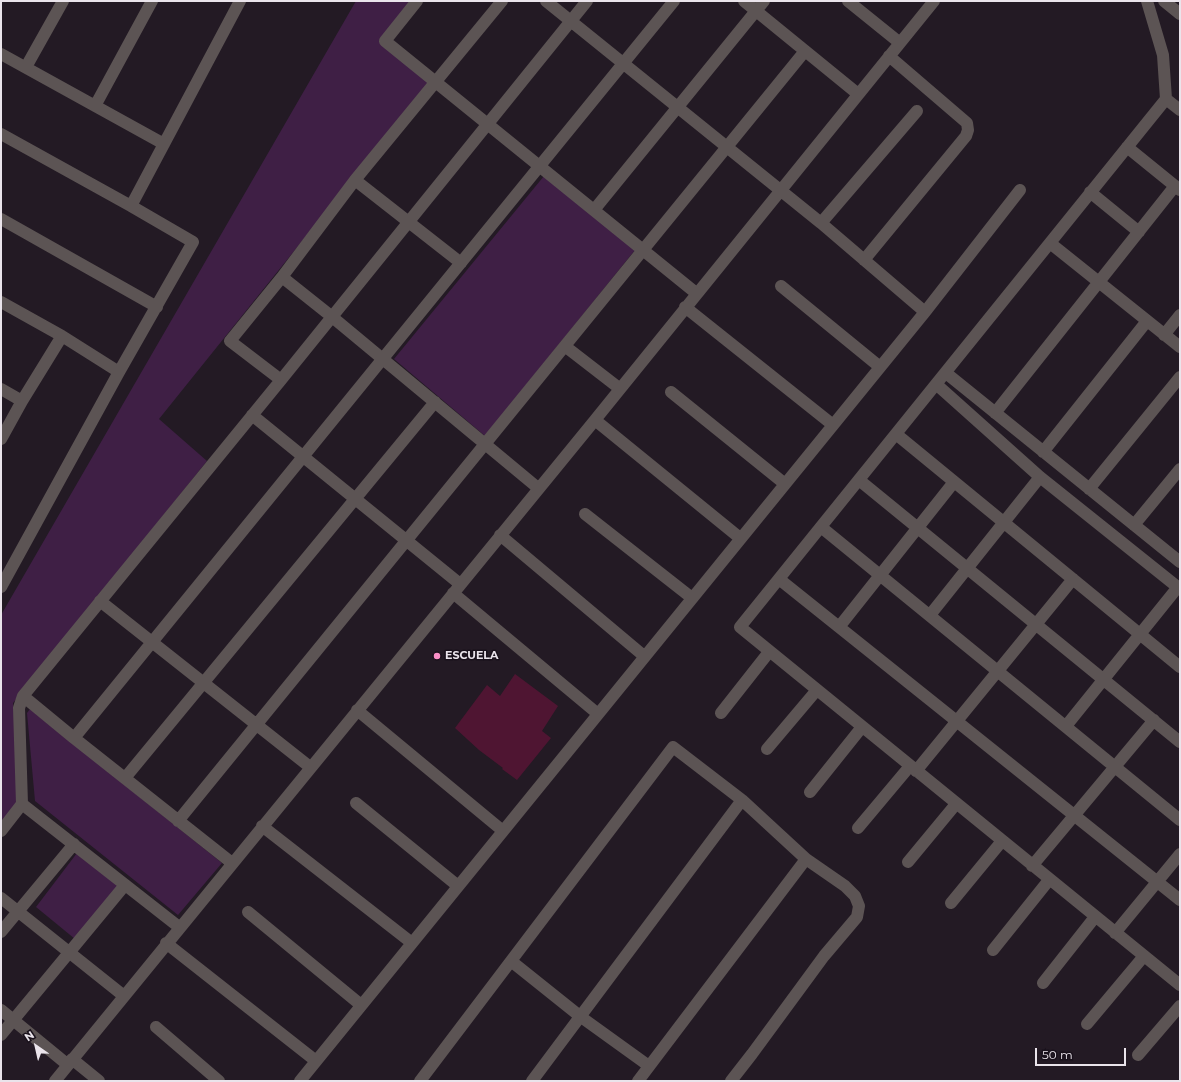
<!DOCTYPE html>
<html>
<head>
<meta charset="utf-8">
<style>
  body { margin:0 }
  #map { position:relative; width:1181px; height:1082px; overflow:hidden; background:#231a24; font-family:Montserrat,sans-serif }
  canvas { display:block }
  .frame { position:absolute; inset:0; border:2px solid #eae4eb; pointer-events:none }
  .north { position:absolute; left:16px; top:1026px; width:40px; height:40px; -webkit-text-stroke:3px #19111b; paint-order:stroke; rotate:326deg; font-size:11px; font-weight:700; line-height:16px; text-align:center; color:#eae4eb }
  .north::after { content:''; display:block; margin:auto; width:14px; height:18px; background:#eae4eb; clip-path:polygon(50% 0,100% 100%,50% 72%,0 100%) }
  .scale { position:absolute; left:1035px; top:1048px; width:91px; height:18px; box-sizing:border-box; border:2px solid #eae4eb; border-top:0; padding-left:5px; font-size:12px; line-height:14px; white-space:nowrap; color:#eae4eb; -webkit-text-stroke:3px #19111b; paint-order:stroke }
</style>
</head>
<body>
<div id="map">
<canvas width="1181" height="1082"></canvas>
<div class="frame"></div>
<div class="north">N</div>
<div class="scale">50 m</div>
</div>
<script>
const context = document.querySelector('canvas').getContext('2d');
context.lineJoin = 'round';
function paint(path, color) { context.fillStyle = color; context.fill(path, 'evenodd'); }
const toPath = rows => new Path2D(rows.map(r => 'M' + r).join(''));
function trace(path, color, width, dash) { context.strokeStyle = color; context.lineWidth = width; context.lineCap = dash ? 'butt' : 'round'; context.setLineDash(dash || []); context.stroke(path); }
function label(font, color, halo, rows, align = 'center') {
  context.font = font + ' Montserrat,sans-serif'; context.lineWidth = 3; context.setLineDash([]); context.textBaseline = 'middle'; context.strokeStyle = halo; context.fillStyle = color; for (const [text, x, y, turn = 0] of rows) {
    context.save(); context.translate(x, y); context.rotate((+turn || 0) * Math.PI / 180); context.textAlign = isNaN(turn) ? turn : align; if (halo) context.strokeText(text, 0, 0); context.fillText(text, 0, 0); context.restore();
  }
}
const green = toPath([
  [356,1,411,1,379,41,430,82,159,419,207,461,13,703,21,798,1,822,1,615],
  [544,176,635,250,485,436,394,359],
  [30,709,222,863,178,915,35,801,27,713],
  [77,853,118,886,75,939,36,907]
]);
const building = toPath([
  [515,674,558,706,542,731,551,738,517,780,502,769,503,768,479,750,455,728,487,685,500,696]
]);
const minor = toPath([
  [417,1,385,41,696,293],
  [546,1,821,223,925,312],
  [744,1,858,94],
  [848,1,900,43],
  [1147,1,1163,55,1166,99,740,627,1180,985],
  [1164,1,1180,14],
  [1,54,164,144],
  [26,67,63,1],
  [1166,99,1180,110],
  [95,106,152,1],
  [1,134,131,206,240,1],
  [1127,147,1180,190],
  [355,180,461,263],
  [1090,192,1139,232],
  [594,210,764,1],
  [1,219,157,307],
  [821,223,917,111],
  [1050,243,1180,347],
  [864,260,966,136,968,130,967,123,889,56],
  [282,277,331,316,538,488],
  [781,286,880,367],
  [1,302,62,336,119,372],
  [685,307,833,425],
  [1164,335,1180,315],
  [566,347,619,388],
  [946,373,1180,562],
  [281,380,230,341,282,277,355,180,502,1],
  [936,384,1040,477,1180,589],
  [1,389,22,401],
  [671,392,785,484],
  [995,413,1175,186],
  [252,415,460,584],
  [595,420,740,538],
  [896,434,1180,667],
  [1,439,22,401,62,336],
  [1043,452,1147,321],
  [859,480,1180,742],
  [1089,489,1180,377],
  [585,514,692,598],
  [1134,525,1180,469],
  [821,527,1180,820],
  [500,535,644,656],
  [779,579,1180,900],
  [1,587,119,372,193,242,131,206],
  [453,593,598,714],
  [100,601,310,767],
  [930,615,1040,477],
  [839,627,954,482],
  [23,696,74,738],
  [357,710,503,831],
  [721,713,769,652],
  [1066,726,1178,587],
  [767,749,816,691],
  [916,771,1073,579],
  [125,778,435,402],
  [810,792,862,727],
  [356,803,458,886],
  [22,804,179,927],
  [178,821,805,51],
  [262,826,412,943],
  [858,828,910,766],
  [1,831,22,804,19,708,23,696,281,380,587,1],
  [908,862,956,804],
  [232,863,74,738,674,1],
  [1032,866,1154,720],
  [1,898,124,996],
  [951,903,1002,841],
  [248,912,361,1005],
  [1,932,74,844],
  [1115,933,1180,854],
  [166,943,316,1061],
  [993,950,1049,880],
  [511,961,581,1017,649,1066],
  [1043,983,1095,917],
  [1,1010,68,1065],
  [1087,1024,1144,956],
  [156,1027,219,1081],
  [1,1035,125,885],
  [1138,1055,1180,1006],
  [72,1059,99,1081],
  [55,1081,595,420,934,1],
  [300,1081,925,312,1020,190],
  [420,1081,673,747,742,800,532,1081],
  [638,1081,806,859,742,800],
  [731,1081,752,1054,824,956,857,917,859,906,855,896,845,886,806,859]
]);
const markers = [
  [437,656,4,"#fa8fc6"]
];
const poiNames = [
  ["ESCUELA",445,656]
];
paint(green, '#3f1f45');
paint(building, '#4f1532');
trace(minor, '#5c5454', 12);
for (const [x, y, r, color] of markers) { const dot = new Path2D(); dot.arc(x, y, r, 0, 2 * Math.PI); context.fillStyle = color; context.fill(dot); trace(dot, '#19111b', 1.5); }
label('bold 11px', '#eae4eb', '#19111b', poiNames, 'left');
</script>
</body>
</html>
